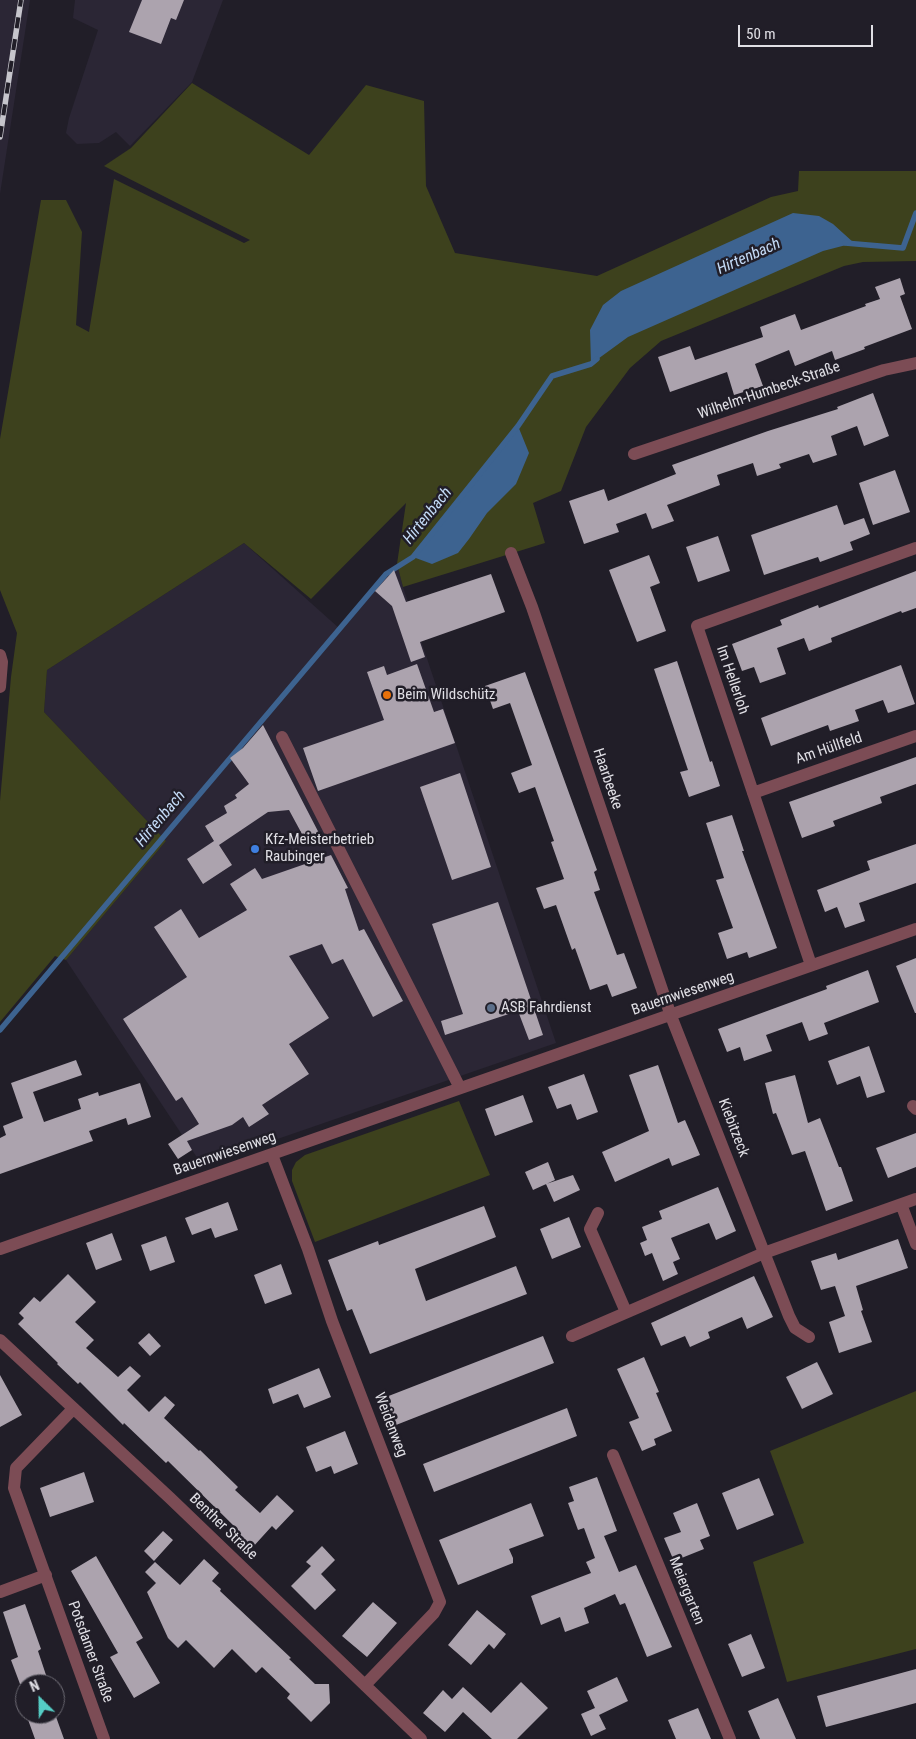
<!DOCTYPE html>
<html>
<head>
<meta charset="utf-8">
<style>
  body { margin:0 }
  #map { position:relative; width:916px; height:1739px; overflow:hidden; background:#211e28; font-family:"Roboto Condensed",sans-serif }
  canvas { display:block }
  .north { position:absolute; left:15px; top:1674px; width:50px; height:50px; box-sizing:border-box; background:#211e28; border:1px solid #6d6b74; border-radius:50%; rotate:337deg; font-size:14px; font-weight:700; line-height:20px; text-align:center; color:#e0dfe5 }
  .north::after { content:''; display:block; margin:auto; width:18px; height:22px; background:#55cec6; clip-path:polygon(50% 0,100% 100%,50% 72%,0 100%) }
  .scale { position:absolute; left:738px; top:25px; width:135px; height:22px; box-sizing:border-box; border:2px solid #e0dfe5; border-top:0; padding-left:6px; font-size:15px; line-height:18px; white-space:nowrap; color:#e0dfe5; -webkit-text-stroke:4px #211e28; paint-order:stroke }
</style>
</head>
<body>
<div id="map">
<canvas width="916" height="1739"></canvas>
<div class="north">N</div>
<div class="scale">50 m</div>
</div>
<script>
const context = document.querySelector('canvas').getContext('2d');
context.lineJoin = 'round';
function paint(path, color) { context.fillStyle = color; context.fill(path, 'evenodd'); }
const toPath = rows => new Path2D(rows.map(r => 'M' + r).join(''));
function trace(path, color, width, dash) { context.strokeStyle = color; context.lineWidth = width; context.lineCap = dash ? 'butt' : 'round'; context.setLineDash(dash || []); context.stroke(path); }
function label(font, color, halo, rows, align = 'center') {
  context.font = font + ' "Roboto Condensed",sans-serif'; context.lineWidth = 5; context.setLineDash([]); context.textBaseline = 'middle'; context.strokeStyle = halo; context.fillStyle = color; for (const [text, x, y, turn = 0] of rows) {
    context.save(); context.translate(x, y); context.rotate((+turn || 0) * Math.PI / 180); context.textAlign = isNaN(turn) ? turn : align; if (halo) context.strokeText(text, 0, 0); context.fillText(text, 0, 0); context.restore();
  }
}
const built = toPath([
  [0,0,30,0,0,194],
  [75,0,223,0,192,82,130,146,116,132,99,143,77,144,66,133,69,118,98,30,73,18],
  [244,543,340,629,386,574,398,567,403,587,556,1043,202,1165,66,960,166,841,44,712,47,670]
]);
const green = toPath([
  [192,83,309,155,366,85,424,101,426,186,455,253,597,276,771,197,798,191,799,171,916,171,916,261,863,262,844,266,661,341,630,368,586,427,561,491,533,503,545,543,403,587,397,564,406,503,311,599,244,543,47,670,44,712,166,841,66,960,55,956,0,1022,0,801,11,677,17,633,0,590,0,439,41,200,66,200,82,232,76,325,89,332,114,179,244,243,250,240,104,166,131,148],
  [459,1101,490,1175,315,1242,292,1181,292,1170,296,1162,305,1155],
  [916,1391,916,1649,787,1682,753,1562,804,1543,770,1451]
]);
const water = toPath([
  [793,213,819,216,833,224,854,243,823,251,628,337,591,364,590,330,603,305,621,291],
  [518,426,529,453,516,484,487,513,469,539,458,553,432,564,413,557]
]);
const stream = toPath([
  [845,243,903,248,916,213],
  [0,1030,386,574,413,557,518,426,552,376,591,364,597,359]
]);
const building = toPath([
  [142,0,184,0,176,20,171,18,161,44,129,32],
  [900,278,905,294,900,296,912,329,864,347,865,349,835,360,832,351,795,366,789,350,755,364,763,386,734,395,727,372,670,392,658,357,690,346,695,360,763,337,760,327,795,314,801,330,866,306,865,304,880,299,875,287],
  [873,393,889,436,864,446,857,426,831,436,837,455,813,463,809,454,779,464,781,468,757,476,753,463,717,475,720,485,667,505,674,521,652,529,646,513,616,524,619,532,584,544,569,501,604,489,608,501,676,474,672,465,768,431,838,409,837,407],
  [895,470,910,512,873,525,859,483],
  [837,505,844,525,864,518,870,534,850,542,853,550,820,562,818,557,764,575,751,535],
  [718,536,730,571,698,582,686,547],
  [649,555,660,583,650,587,666,631,637,642,609,570],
  [394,570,406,602,491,574,505,612,420,642,425,657,411,662,392,606,375,591],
  [916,571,916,608,902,613,901,611,831,638,832,642,809,651,804,638,777,648,786,674,760,683,754,667,742,671,732,644,782,625,780,620,818,605,819,608],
  [677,661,710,762,712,761,720,786,689,797,680,772,688,770,654,669],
  [417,664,434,712,443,709,455,743,318,791,303,748,384,720,367,672,384,666,387,675],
  [901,665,915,704,888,713,883,700,855,710,859,721,830,731,828,725,771,746,761,718],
  [525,672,597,870,594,872,600,890,594,892,617,955,624,953,637,988,612,997,607,984,590,990,575,948,572,950,556,905,544,909,536,888,564,879,551,842,554,841,535,787,519,793,511,773,532,765,510,703,493,709,485,686],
  [263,725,322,839,302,834,289,810,268,812,219,845,232,865,203,884,187,859,214,841,205,826,227,813,224,806,237,798,235,795,249,784,230,758,243,748],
  [916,757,916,784,880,797,882,803,833,821,835,826,802,838,789,802],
  [460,773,491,867,452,880,420,787],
  [732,815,744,851,742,851,777,948,749,958,747,952,727,959,718,933,733,928,716,880,724,878,706,823],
  [916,844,916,883,859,903,865,921,845,928,837,907,825,912,817,890,870,870,867,861],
  [331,855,348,888,345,889,359,931,364,929,403,1001,373,1017,343,959,332,964,322,944,289,956,329,1018,289,1044,309,1074,262,1105,269,1114,249,1127,243,1117,232,1125,187,1141,192,1150,178,1159,168,1144,199,1124,182,1097,176,1101,123,1019,187,977,154,927,181,909,199,938,247,910,230,884,255,868,262,879],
  [498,902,543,1035,529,1040,518,1011,445,1035,441,1021,463,1014,432,924],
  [916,958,916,1013,915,1013,896,966],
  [868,970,879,1002,824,1023,828,1034,809,1041,802,1022,766,1035,772,1051,744,1061,740,1047,727,1052,718,1029,827,989,826,986],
  [869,1046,885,1092,867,1098,860,1076,837,1085,828,1061],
  [76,1060,82,1075,33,1092,44,1122,81,1109,78,1099,98,1092,99,1096,140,1083,151,1117,128,1125,126,1118,89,1131,93,1141,0,1174,0,1138,6,1135,3,1126,23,1118,11,1083],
  [658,1065,678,1123,685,1120,700,1155,672,1166,669,1158,615,1182,602,1152,649,1131,629,1075],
  [584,1074,598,1112,577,1120,571,1104,557,1109,548,1087],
  [795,1075,808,1123,820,1118,839,1167,841,1167,853,1201,826,1211,805,1151,792,1155,776,1113,773,1114,765,1083],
  [523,1095,533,1122,495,1136,485,1109],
  [916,1133,916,1167,888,1178,876,1148],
  [548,1162,555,1180,533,1190,525,1172],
  [573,1175,580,1190,554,1202,546,1184],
  [718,1187,736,1231,716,1240,709,1223,671,1238,680,1259,673,1262,678,1274,663,1281,652,1253,645,1256,640,1243,647,1240,642,1227,662,1219,659,1211],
  [228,1202,238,1230,215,1238,211,1228,192,1235,185,1218],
  [484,1206,496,1237,415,1269,426,1301,516,1266,527,1294,370,1354,352,1309,347,1311,328,1260,378,1241,379,1245],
  [569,1217,581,1247,552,1259,540,1229],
  [112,1233,122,1260,96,1270,86,1243],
  [166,1236,175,1262,150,1271,141,1245],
  [898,1239,908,1268,856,1286,863,1310,861,1311,872,1342,839,1353,829,1322,845,1316,835,1286,821,1290,811,1261,836,1253,838,1260],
  [281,1264,292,1294,265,1304,254,1275],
  [68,1274,96,1302,75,1322,94,1340,86,1348,118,1377,130,1366,141,1376,127,1390,149,1412,165,1396,175,1405,164,1418,199,1451,200,1450,238,1487,235,1490,260,1513,277,1495,294,1511,276,1530,272,1526,252,1548,232,1529,235,1527,168,1461,166,1463,124,1423,123,1425,80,1382,78,1384,57,1364,58,1363,18,1324,24,1318,19,1313,34,1297,40,1302],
  [754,1276,773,1317,747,1329,742,1317,708,1332,710,1338,690,1347,685,1336,661,1346,651,1323],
  [149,1333,161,1346,150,1356,138,1343],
  [543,1336,554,1363,396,1425,386,1397],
  [644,1357,659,1392,656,1393,672,1431,654,1439,656,1445,642,1451,629,1422,639,1418,617,1369],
  [817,1362,833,1394,802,1409,786,1377],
  [319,1368,331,1397,304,1408,298,1394,273,1404,268,1389],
  [0,1375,22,1415,0,1427],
  [567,1408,577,1436,434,1492,423,1464],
  [345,1431,358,1464,334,1474,331,1466,316,1472,306,1447],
  [84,1472,94,1502,50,1517,40,1488],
  [597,1477,617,1531,604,1536,619,1572,636,1565,672,1647,647,1657,625,1603,620,1605,615,1594,584,1608,589,1623,565,1632,560,1617,541,1625,531,1596,591,1573,586,1562,595,1558,584,1528,578,1530,568,1503,574,1501,569,1487],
  [759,1478,774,1515,737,1530,722,1493],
  [531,1503,544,1536,509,1549,513,1558,513,1563,458,1585,439,1540],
  [697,1503,710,1536,700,1540,704,1549,674,1561,664,1538,681,1532,673,1513],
  [163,1531,173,1540,154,1561,144,1551],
  [322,1546,335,1560,321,1574,336,1590,315,1610,291,1586,311,1566,306,1562],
  [96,1556,143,1638,136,1642,160,1683,134,1698,110,1657,118,1653,71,1571],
  [204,1559,219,1573,212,1581,221,1589,220,1591,291,1658,289,1659,315,1684,329,1684,330,1703,311,1722,287,1698,290,1694,262,1667,256,1673,232,1649,214,1668,186,1640,178,1648,168,1638,147,1592,156,1583,145,1572,155,1562,180,1585],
  [373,1602,397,1623,367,1657,342,1636],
  [25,1604,41,1649,38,1651,49,1684,20,1684,11,1660,18,1657,3,1612],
  [477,1610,506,1634,494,1649,489,1644,471,1665,448,1645],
  [751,1634,765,1668,742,1677,728,1644],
  [916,1669,916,1703,826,1727,817,1696],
  [617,1677,628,1701,599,1715,606,1729,591,1736,581,1714,595,1708,587,1691],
  [521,1682,548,1708,517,1739,492,1739,463,1712,445,1732,423,1713,443,1690,452,1699,463,1687,491,1713],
  [778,1698,796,1739,760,1739,748,1711],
  [698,1708,711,1739,676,1739,668,1720],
  [26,1714,55,1714,64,1739,35,1739]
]);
const minor = toPath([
  [634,454,884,370,916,363],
  [511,553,532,607,671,1016,789,1316,795,1328,809,1337],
  [0,655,2,662,0,687],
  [282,737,460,1088],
  [753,793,916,736],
  [811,965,697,626,916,548],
  [913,1106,916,1109],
  [272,1155,308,1249,332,1321,440,1602,434,1613,365,1685],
  [901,1204,916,1244],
  [598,1213,590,1229,626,1312],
  [0,1249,916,929],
  [572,1336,764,1253,916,1199],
  [0,1340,170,1498,421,1739],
  [73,1409,16,1468,14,1488,104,1739],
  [613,1455,730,1739],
  [0,1592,46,1575]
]);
const rail = toPath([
  [0,137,21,0]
]);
const markers = [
  [387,695,5,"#e8710a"],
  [255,849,5,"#3f7fe0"],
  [491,1008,5,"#5c6f8a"]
];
const streetNames = [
  ["Wilhelm-Humbeck-Straße",769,391,-19],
  ["Im Hellerloh",732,680,71],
  ["Am Hüllfeld",829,749,-19],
  ["Haarbeeke",607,779,71],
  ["Bauernwiesenweg",683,994,-19],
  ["Kiebitzeck",733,1128,69],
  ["Bauernwiesenweg",225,1154,-19],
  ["Weidenweg",390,1425,69],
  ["Benther Straße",223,1527,44],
  ["Meiergarten",686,1591,68],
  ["Potsdamer Straße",90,1652,70]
];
const poiNames = [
  ["Beim Wildschütz",397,695],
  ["Kfz-Meisterbetrieb",265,840],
  ["Raubinger",265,857],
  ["ASB Fahrdienst",501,1008]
];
const waterNames = [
  ["Hirtenbach",749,257,-24],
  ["Hirtenbach",428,516,-51],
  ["Hirtenbach",161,819,-50]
];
paint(built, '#2b2635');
paint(green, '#3d411d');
paint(water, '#3d6390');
trace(stream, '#3d6390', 5.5);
paint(building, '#aca3ae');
trace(minor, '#7c4c55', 12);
trace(rail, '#c6c5cc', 5.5);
trace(rail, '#211e28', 4, [11]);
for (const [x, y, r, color] of markers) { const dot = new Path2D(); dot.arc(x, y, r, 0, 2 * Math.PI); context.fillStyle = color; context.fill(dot); trace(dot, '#211e28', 2); }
label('15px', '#e0dfe5', '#211e28', streetNames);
label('15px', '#e0dfe5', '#211e28', poiNames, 'left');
label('italic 16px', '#c4dbf7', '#211e28', waterNames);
</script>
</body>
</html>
